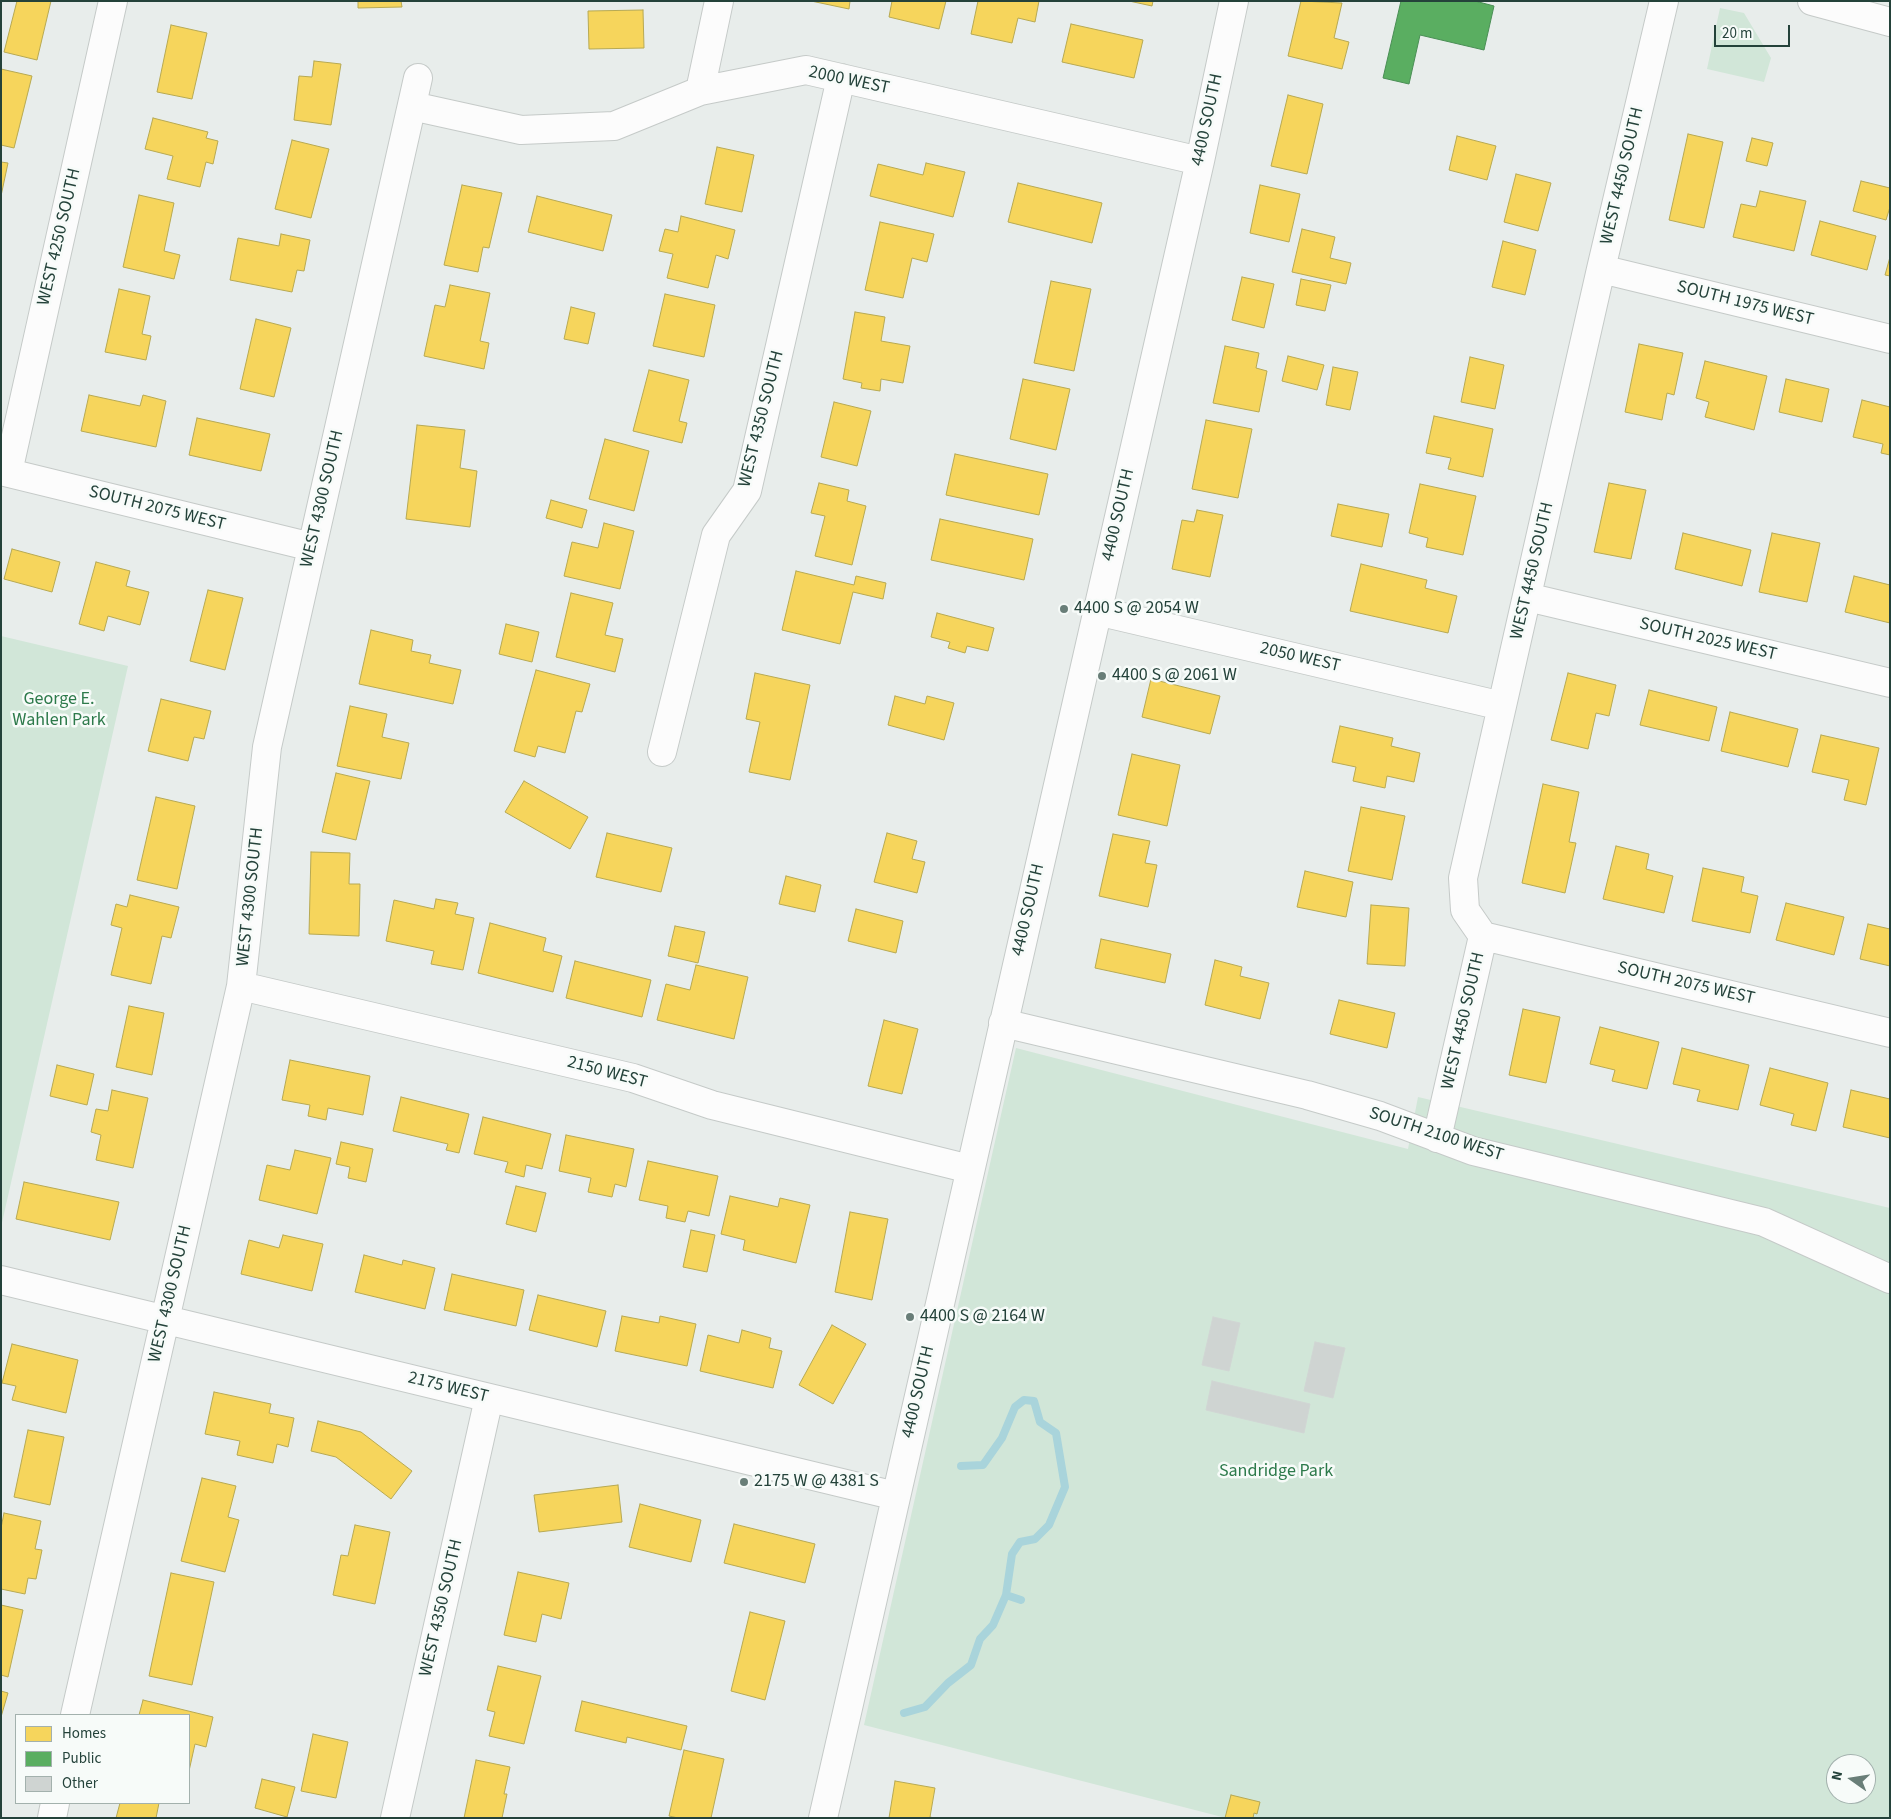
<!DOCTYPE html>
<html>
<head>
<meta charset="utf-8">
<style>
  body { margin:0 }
  #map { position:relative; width:1891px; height:1819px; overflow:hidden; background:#e8edeb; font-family:"Source Sans 3",sans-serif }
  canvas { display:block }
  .frame { position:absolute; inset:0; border:2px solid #24423a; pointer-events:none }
  .legend { position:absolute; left:15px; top:1714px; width:175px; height:90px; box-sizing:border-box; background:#f7fbf9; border:1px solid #a3b1ad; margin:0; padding:6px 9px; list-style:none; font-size:15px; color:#24423a }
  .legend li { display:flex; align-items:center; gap:10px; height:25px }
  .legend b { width:25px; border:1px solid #a3b1ad }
  .north { position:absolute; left:1826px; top:1754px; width:50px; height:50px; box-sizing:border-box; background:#f7fbf9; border:1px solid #a3b1ad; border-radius:50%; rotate:283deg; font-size:14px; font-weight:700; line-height:20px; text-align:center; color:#24423a }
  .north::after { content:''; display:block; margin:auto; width:18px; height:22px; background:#697e78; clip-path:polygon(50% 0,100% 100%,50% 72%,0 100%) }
  .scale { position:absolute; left:1714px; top:25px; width:76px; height:22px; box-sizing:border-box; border:2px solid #24423a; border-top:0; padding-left:6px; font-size:15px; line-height:18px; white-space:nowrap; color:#24423a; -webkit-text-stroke:4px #f7fbf9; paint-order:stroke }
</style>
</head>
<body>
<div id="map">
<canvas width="1891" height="1819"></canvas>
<div class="frame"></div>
<ul class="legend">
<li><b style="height:14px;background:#f6d55c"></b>Homes</li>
<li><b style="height:14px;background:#5aae61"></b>Public</li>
<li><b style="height:14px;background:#cfd4d2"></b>Other</li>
</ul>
<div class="north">N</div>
<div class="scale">20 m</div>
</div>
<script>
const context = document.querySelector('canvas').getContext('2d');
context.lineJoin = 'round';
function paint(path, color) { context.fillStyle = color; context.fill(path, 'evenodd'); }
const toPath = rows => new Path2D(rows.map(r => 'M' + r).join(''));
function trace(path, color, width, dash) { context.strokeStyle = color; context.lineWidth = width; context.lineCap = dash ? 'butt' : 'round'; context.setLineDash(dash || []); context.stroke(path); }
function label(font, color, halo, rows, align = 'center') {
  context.font = font + ' "Source Sans 3",sans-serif'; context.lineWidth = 5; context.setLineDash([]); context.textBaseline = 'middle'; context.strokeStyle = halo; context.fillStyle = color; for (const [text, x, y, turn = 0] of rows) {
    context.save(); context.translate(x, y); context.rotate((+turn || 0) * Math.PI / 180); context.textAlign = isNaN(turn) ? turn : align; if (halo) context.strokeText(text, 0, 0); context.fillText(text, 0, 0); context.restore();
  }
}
const green = toPath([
  [1720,8,1744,13,1771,58,1764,82,1707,69],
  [1,636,128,666,1,1227],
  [1016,1048,1408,1149,1418,1097,1890,1208,1890,1818,1226,1818,864,1725],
  [1836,1764,1866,1764,1866,1794,1836,1794]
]);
const homes = toPath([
  [17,1,51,1,37,60,4,52,17,1],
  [358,1,401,1,402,7,358,8,358,1],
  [811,1,850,1,849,9,811,1],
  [892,1,946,1,939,29,889,17,892,1],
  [978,1,1039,1,1035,22,1018,18,1012,43,971,34,978,1],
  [1129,1,1153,1,1152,6,1129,1],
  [1301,1,1342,3,1334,38,1349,42,1342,69,1288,56,1301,1],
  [643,10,644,48,589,49,588,11,643,10],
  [1071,24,1143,40,1134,78,1062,62,1071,24],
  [171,25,207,33,192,99,157,92,171,25],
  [314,61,341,64,331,125,294,120,299,76,312,77,314,61],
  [1,69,32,76,14,148,1,145,1,69],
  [1288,95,1323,104,1307,174,1271,166,1288,95],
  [153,118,208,132,206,138,218,141,213,164,206,162,200,187,167,179,173,156,145,149,153,118],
  [1688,134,1723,142,1704,228,1669,220,1688,134],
  [1457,136,1496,146,1487,180,1449,170,1457,136],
  [1752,138,1773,143,1767,166,1746,161,1752,138],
  [292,140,329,149,311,218,275,209,292,140],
  [717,147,754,155,742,212,705,204,717,147],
  [1,162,8,163,1,196,1,162],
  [926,163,965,172,953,217,870,196,878,164,923,175,926,163],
  [1516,174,1551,183,1538,231,1504,222,1516,174],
  [1861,181,1890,188,1890,207,1886,220,1853,211,1861,181],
  [1018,183,1102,203,1092,243,1008,222,1018,183],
  [462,185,502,193,489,248,483,247,478,272,444,265,462,185],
  [1260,185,1300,194,1289,242,1250,233,1260,185],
  [1760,191,1806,201,1794,251,1733,237,1741,204,1756,207,1760,191],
  [139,195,174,203,164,251,180,255,174,279,123,267,139,195],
  [537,196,612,215,603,251,528,232,537,196],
  [681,216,735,230,728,259,716,255,708,288,667,278,673,254,659,251,665,229,678,232,681,216],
  [1820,221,1876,236,1867,270,1811,255,1820,221],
  [880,222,934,234,927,262,912,258,903,298,865,290,880,222],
  [1302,229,1335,237,1330,258,1351,263,1346,284,1292,272,1302,229],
  [281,234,310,240,304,271,297,270,292,292,230,280,238,238,279,246,281,234],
  [1503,241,1536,250,1525,295,1492,287,1503,241],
  [1890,257,1890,276,1885,275,1890,257],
  [1242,277,1274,284,1264,328,1232,320,1242,277],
  [1301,279,1331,285,1325,311,1296,305,1301,279],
  [1051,281,1091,289,1074,371,1034,363,1051,281],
  [450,285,490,293,480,341,489,343,484,369,424,356,435,305,445,307,450,285],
  [119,289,150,296,142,334,151,336,146,360,105,352,119,289],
  [665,294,715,305,704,357,653,346,665,294],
  [571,307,595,313,588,344,564,339,571,307],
  [855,312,885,317,881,341,910,346,903,383,881,379,880,391,861,388,862,383,843,379,855,312],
  [256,319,291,328,274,397,240,389,256,319],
  [1639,344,1683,353,1674,395,1667,393,1662,420,1625,412,1639,344],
  [1225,346,1259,353,1256,368,1267,371,1259,412,1213,403,1225,346],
  [1288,356,1324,365,1317,390,1282,381,1288,356],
  [1470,357,1504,365,1495,409,1461,402,1470,357],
  [1705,361,1767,376,1754,430,1705,417,1709,402,1696,398,1705,361],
  [1333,367,1358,372,1350,410,1326,405,1333,367],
  [649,370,689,380,679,421,687,423,682,443,633,431,649,370],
  [1023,379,1070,389,1056,450,1010,439,1023,379],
  [1786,379,1829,389,1822,422,1779,412,1786,379],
  [89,395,140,406,143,395,166,401,156,447,81,431,89,395],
  [1862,400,1890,407,1890,455,1881,453,1883,444,1853,437,1862,400],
  [834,402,871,411,857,466,821,457,834,402],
  [1434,416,1493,429,1483,477,1448,469,1451,458,1426,453,1434,416],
  [197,418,270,434,261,471,189,455,197,418],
  [1206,420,1252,429,1238,498,1192,489,1206,420],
  [417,425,465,430,460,468,477,471,470,527,406,519,417,425],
  [605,439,649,451,634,511,589,499,605,439],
  [955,454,1048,474,1039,515,946,495,955,454],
  [819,483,849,490,847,501,866,506,852,565,815,556,825,516,811,513,819,483],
  [1609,483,1646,490,1631,559,1594,552,1609,483],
  [1420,484,1476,496,1463,555,1426,547,1428,538,1409,533,1420,484],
  [551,500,587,510,582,528,546,518,551,500],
  [1338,504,1389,514,1382,547,1331,536,1338,504],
  [1197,510,1223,515,1210,577,1172,569,1182,520,1194,522,1197,510],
  [940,519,1033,539,1024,580,931,560,940,519],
  [604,523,634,531,620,589,564,576,572,542,598,548,604,523],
  [1683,533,1751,550,1742,586,1675,569,1683,533],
  [1772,533,1820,543,1807,602,1759,592,1772,533],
  [12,549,60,562,52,592,4,579,12,549],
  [96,562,130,571,126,586,149,592,140,625,108,616,104,631,79,624,96,562],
  [1361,564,1427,580,1425,588,1457,596,1448,633,1350,611,1361,564],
  [796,571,854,585,856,576,886,583,883,599,853,592,840,644,782,630,796,571],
  [1854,576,1890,585,1890,623,1845,612,1854,576],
  [208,590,243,598,225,670,190,661,208,590],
  [571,593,613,603,605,635,623,639,615,672,556,657,571,593],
  [937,613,994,628,988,651,967,646,965,653,948,648,950,642,931,637,937,613],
  [506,624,539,632,532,662,499,654,506,624],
  [371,630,413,640,411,651,431,655,429,663,461,670,453,704,359,684,371,630],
  [536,670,590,684,582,712,576,711,565,753,538,746,535,757,514,751,536,670],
  [755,673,810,685,790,780,749,772,760,722,746,719,755,673],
  [1568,673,1616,685,1609,716,1596,713,1588,749,1551,740,1568,673],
  [1151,679,1220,696,1210,734,1142,717,1151,679],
  [1649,690,1717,707,1709,741,1640,725,1649,690],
  [895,696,925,704,927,696,954,703,944,740,888,725,895,696],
  [161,699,211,711,204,739,194,737,188,761,148,751,161,699],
  [350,706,387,714,382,737,409,743,401,779,337,766,350,706],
  [1730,712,1798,729,1788,767,1721,751,1730,712],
  [1340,726,1393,738,1391,746,1420,753,1414,782,1387,776,1385,788,1353,781,1356,767,1332,762,1340,726],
  [1821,735,1879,748,1866,805,1844,800,1849,780,1812,772,1821,735],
  [1132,754,1180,765,1167,826,1118,815,1132,754],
  [336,773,370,781,356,840,322,832,336,773],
  [524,781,588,817,570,849,505,812,524,781],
  [1543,784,1579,792,1569,842,1576,843,1565,893,1522,883,1543,784],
  [156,797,195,806,177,889,137,880,156,797],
  [1361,807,1405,816,1392,880,1348,871,1361,807],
  [607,833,672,848,661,892,596,877,607,833],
  [887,833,917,841,912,859,925,862,917,893,874,882,887,833],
  [1113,834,1150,841,1145,863,1157,865,1148,907,1099,896,1113,834],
  [1616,846,1649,854,1646,869,1673,876,1664,913,1603,899,1616,846],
  [311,852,350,853,349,884,360,884,359,936,309,934,311,852],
  [1703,868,1744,877,1741,892,1758,896,1750,933,1692,921,1703,868],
  [1305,871,1353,882,1346,917,1297,907,1305,871],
  [786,876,821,885,815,912,779,904,786,876],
  [130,895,179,907,171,938,162,936,151,984,111,975,122,928,111,925,116,904,127,907,130,895],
  [436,899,458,903,455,914,474,918,463,970,431,964,434,951,386,941,394,900,434,909,436,899],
  [1786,903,1844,917,1834,955,1776,940,1786,903],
  [1371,905,1409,908,1405,966,1367,964,1371,905],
  [856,909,903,921,896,953,848,941,856,909],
  [490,923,546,938,543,951,562,956,553,992,478,973,490,923],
  [1868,924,1890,929,1890,966,1860,959,1868,924],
  [675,926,705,932,698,963,668,956,675,926],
  [1101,939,1171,954,1165,983,1095,968,1101,939],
  [1215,960,1242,967,1240,976,1269,983,1260,1019,1205,1005,1215,960],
  [575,961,651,980,642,1017,566,998,575,961],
  [696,965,748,977,734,1039,657,1020,666,984,690,990,696,965],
  [1339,1000,1395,1013,1387,1048,1330,1034,1339,1000],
  [129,1006,164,1013,152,1075,116,1067,129,1006],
  [1523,1009,1560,1017,1546,1083,1509,1075,1523,1009],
  [884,1020,918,1029,902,1094,868,1086,884,1020],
  [1600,1027,1659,1042,1647,1089,1612,1081,1615,1070,1590,1064,1600,1027],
  [1682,1048,1749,1065,1738,1110,1697,1101,1700,1090,1673,1084,1682,1048],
  [290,1060,370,1076,363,1115,328,1108,326,1120,308,1116,310,1105,282,1100,290,1060],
  [57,1065,94,1074,87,1105,50,1096,57,1065],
  [1770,1068,1828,1083,1816,1131,1791,1125,1794,1114,1760,1105,1770,1068],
  [112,1090,148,1098,133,1168,96,1160,101,1135,91,1132,96,1109,108,1111,112,1090],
  [1851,1090,1890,1099,1890,1138,1843,1127,1851,1090],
  [401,1097,469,1114,459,1153,446,1150,448,1144,393,1131,401,1097],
  [483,1117,551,1134,542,1169,526,1165,524,1177,505,1172,508,1162,474,1154,483,1117],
  [566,1135,634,1149,626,1187,615,1184,612,1197,588,1192,591,1178,559,1171,566,1135],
  [341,1142,373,1149,366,1182,348,1178,350,1167,336,1164,341,1142],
  [295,1150,331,1158,317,1214,259,1200,267,1165,290,1170,295,1150],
  [648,1161,718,1176,709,1216,688,1211,685,1222,666,1218,668,1206,639,1200,648,1161],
  [24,1182,119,1202,110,1240,16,1219,24,1182],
  [516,1186,546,1193,536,1232,506,1224,516,1186],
  [730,1196,778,1207,780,1198,810,1205,796,1263,743,1250,745,1240,721,1234,730,1196],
  [850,1212,888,1219,872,1300,835,1292,850,1212],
  [691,1230,715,1235,707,1272,683,1267,691,1230],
  [283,1235,323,1244,312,1291,241,1274,249,1240,279,1248,283,1235],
  [364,1255,402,1265,403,1260,435,1268,425,1309,355,1292,364,1255],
  [452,1274,524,1290,516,1326,444,1310,452,1274],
  [538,1295,606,1311,597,1347,529,1330,538,1295],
  [622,1316,659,1323,660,1316,696,1324,687,1366,615,1351,622,1316],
  [832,1325,866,1344,833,1404,799,1385,832,1325],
  [742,1330,771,1338,769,1348,782,1351,773,1388,700,1371,708,1335,739,1343,742,1330],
  [12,1344,78,1360,66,1413,12,1400,16,1386,2,1383,12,1344],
  [214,1392,271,1404,269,1413,294,1418,288,1447,277,1444,273,1463,237,1455,240,1441,205,1434,214,1392],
  [318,1421,361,1432,412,1471,391,1499,336,1457,311,1451,318,1421],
  [28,1430,64,1437,50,1505,14,1497,28,1430],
  [202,1478,236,1486,228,1517,239,1520,225,1572,181,1561,202,1478],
  [618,1485,622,1522,539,1532,534,1495,618,1485],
  [640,1504,701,1520,691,1562,629,1547,640,1504],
  [4,1513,41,1521,35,1549,42,1550,36,1579,28,1578,25,1594,1,1589,1,1528,4,1513],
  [734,1524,815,1544,805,1583,724,1563,734,1524],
  [355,1525,390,1532,375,1604,333,1595,341,1555,348,1556,355,1525],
  [518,1572,569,1583,561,1619,542,1614,536,1642,504,1635,518,1572],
  [171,1573,214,1582,192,1685,149,1676,171,1573],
  [1,1605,23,1610,8,1677,1,1675,1,1605],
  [750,1612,785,1621,765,1700,731,1691,750,1612],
  [498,1666,541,1676,524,1744,489,1736,495,1712,487,1710,498,1666],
  [1,1691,8,1693,1,1717,1,1691],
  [143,1700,213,1717,206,1747,195,1744,189,1771,189,1715,139,1715,143,1700],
  [582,1701,687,1726,681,1750,627,1737,626,1743,575,1731,582,1701],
  [313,1734,348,1742,336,1798,301,1791,313,1734],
  [684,1750,724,1759,711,1818,678,1818,669,1816,684,1750],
  [476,1760,510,1767,504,1794,507,1794,502,1818,464,1818,476,1760],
  [262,1779,295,1787,287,1817,255,1808,262,1779],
  [895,1781,935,1788,930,1817,934,1818,889,1818,895,1781],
  [1231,1795,1260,1802,1257,1814,1254,1813,1253,1818,1225,1818,1231,1795],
  [120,1803,159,1803,156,1818,116,1818,120,1803]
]);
const public = toPath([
  [1401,1,1475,1,1494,6,1484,50,1420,35,1409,84,1383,78,1401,1]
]);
const stream = toPath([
  [961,1466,983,1465,1002,1438,1015,1407,1024,1400,1034,1401,1040,1422,1056,1433,1065,1487,1049,1525,1035,1539,1020,1542,1012,1554,1006,1595,1021,1600],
  [904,1713,925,1707,948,1683,971,1665,980,1639,993,1625,1006,1595]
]);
const building = toPath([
  [1213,1317,1240,1323,1229,1371,1202,1365,1213,1317],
  [1315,1342,1345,1348,1333,1398,1304,1391,1315,1342],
  [1212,1381,1310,1404,1304,1433,1206,1410,1212,1381]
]);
const minor = toPath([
  [1812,1,1890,22],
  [700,91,719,1],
  [412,106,521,130,614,126,700,91,806,70,1200,161],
  [1601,269,1890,339],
  [1,471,312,547],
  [8,472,113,1],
  [1527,597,1890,683],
  [1097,611,1502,706],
  [662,752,716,535,747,491,841,78],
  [1483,936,1890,1033],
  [241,986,633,1078,712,1105,970,1169],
  [1003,1023,1307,1095,1380,1116,1473,1151,1764,1222,1890,1279],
  [1437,1138,1483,936,1465,910,1463,878,1601,269,1664,1],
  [1,1280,896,1496],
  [75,1715,241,986,267,747,418,78],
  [52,1818,55,1803],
  [395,1818,489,1398],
  [823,1818,1200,161,1234,1]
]);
const markers = [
  [1064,609,5,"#697e78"],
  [1102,676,5,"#697e78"],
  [910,1317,5,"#697e78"],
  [744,1482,5,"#697e78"]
];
const streetNames = [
  ["2000 WEST",849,81,12],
  ["4400 SOUTH",1208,120,-78],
  ["WEST 4450 SOUTH",1623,176,-77],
  ["WEST 4250 SOUTH",60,237,-77],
  ["SOUTH 1975 WEST",1745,304,14],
  ["WEST 4350 SOUTH",762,419,-76],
  ["WEST 4300 SOUTH",323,499,-77],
  ["SOUTH 2075 WEST",157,509,14],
  ["4400 SOUTH",1119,515,-77],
  ["WEST 4450 SOUTH",1533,571,-77],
  ["SOUTH 2025 WEST",1708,640,13],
  ["2050 WEST",1300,658,13],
  ["WEST 4300 SOUTH",251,897,-84],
  ["4400 SOUTH",1029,910,-77],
  ["SOUTH 2075 WEST",1686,984,13],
  ["WEST 4450 SOUTH",1464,1021,-77],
  ["2150 WEST",607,1073,15],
  ["SOUTH 2100 WEST",1436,1135,18],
  ["WEST 4300 SOUTH",171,1294,-77],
  ["2175 WEST",448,1388,14],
  ["4400 SOUTH",919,1392,-77],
  ["WEST 4350 SOUTH",442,1608,-77]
];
const poiNames = [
  ["4400 S @ 2054 W",1074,609],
  ["4400 S @ 2061 W",1112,676],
  ["4400 S @ 2164 W",920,1317],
  ["2175 W @ 4381 S",754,1482]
];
const parkNames = [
  ["George E.",59,700],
  ["Wahlen Park",59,721],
  ["Sandridge Park",1276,1472]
];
paint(green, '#d1e6d8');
paint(homes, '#f6d55c');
trace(homes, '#b7a952', 1);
paint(public, '#5aae61');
trace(public, '#4a8e55', 1);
trace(stream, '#a9d4db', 8);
paint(building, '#cfd4d2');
trace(building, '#d1d6d4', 1);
trace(minor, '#c5cac8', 30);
trace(minor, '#fcfcfc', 28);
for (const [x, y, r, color] of markers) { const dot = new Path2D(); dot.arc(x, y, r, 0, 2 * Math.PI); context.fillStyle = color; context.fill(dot); trace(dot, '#f7fbf9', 2); }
label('18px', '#24423a', '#f7fbf9', streetNames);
label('18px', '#24423a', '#f7fbf9', poiNames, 'left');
label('18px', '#2d7a4b', '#f7fbf9', parkNames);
</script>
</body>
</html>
